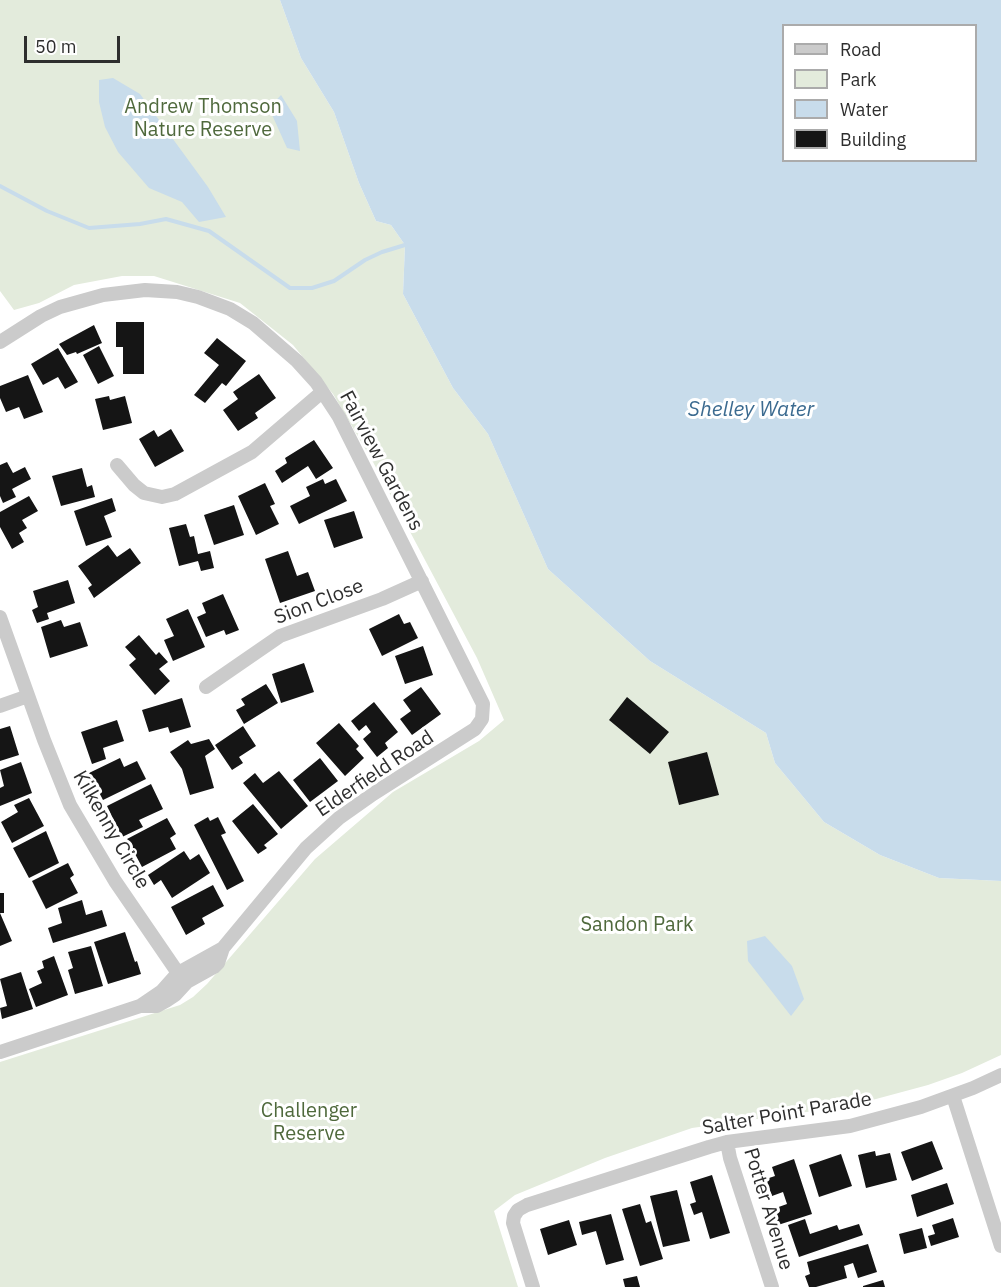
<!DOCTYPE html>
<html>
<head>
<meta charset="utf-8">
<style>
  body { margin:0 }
  #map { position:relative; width:1001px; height:1287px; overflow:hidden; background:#fff; font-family:"IBM Plex Sans",sans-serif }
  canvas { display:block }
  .legend { position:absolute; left:782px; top:24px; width:195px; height:138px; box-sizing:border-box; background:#fff; border:2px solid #ababab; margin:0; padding:8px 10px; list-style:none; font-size:18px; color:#2e2e2e }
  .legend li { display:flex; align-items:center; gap:12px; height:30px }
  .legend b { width:30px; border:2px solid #ababab }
  .scale { position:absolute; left:24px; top:36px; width:96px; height:27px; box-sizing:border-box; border:3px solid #2e2e2e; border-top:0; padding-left:8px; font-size:18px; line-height:21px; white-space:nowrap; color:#2e2e2e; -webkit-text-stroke:4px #fff; paint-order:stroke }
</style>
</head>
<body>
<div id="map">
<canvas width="1001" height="1287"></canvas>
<ul class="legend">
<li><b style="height:8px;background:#cbcbcb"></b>Road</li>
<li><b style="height:16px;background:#e3ebdc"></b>Park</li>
<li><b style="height:16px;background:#c8dceb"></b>Water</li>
<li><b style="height:16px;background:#151515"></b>Building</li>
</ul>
<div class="scale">50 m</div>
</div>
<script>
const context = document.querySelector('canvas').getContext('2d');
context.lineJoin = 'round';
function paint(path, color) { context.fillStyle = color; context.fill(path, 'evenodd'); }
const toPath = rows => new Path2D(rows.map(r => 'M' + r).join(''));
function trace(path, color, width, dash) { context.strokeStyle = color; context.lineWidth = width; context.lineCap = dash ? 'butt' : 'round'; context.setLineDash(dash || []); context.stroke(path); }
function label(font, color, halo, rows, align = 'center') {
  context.font = font + ' "IBM Plex Sans",sans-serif'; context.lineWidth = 6; context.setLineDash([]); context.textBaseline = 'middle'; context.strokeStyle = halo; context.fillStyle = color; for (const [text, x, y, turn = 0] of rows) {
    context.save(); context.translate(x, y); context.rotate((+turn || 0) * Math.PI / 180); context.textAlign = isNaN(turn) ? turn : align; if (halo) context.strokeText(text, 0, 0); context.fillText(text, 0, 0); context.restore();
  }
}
const green = toPath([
  [0,0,280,0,301,58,334,112,359,183,376,221,391,225,405,245,403,294,453,388,488,434,548,569,650,661,766,733,775,763,824,822,880,855,939,878,1001,881,1001,1055,962,1073,928,1085,850,1106,692,1128,605,1158,515,1195,494,1211,518,1287,0,1287,0,1062,180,1005,193,997,207,984,315,859,393,792,479,741,504,720,477,658,373,462,333,394,293,345,240,303,154,276,122,276,74,285,39,303,14,310,0,291]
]);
const water = toPath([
  [280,0,1001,0,1001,881,939,878,880,855,824,822,775,763,766,733,650,661,548,569,488,434,453,388,403,294,405,245,391,225,376,221,359,183,334,112,301,58],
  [784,26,976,26,976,160,784,160],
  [113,78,140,94,208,187,226,217,199,222,182,202,149,188,118,152,105,127,99,102,99,80],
  [281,95,297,121,300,151,287,148,269,108],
  [765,936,792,966,804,999,791,1016,748,961,747,941]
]);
const stream = toPath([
  [0,186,47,211,89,228,140,224,166,219,209,231,290,288,312,288,334,281,365,260,382,252,405,245]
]);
const building = toPath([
  [116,322,144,322,144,374,123,374,123,347,116,347],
  [94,325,102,343,77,354,76,352,67,355,59,344],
  [217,338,246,361,226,386,222,383,205,403,194,395,219,365,204,353],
  [99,346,114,376,98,384,83,355],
  [58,348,78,382,65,389,58,377,43,385,31,364],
  [259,374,276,398,255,413,258,418,238,431,223,410,238,399,233,392],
  [28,375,43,412,24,419,19,407,6,412,0,398,0,386],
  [109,396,110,400,125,396,132,423,103,430,95,399],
  [171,429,184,451,155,467,139,439,154,430,158,437],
  [314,440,333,468,316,479,308,466,282,483,275,471,287,463,285,458],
  [7,462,13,473,25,467,31,479,12,489,16,497,3,503,0,496,0,465],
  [82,468,87,487,92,485,95,497,61,506,52,476],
  [323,479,325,484,336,479,347,501,299,524,290,506,310,496,306,487],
  [265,483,275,504,270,506,279,524,256,535,238,496],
  [29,496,38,511,22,520,27,528,19,533,24,542,12,549,0,527,0,512],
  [112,498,116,511,104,516,112,537,86,546,74,511],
  [234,505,244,535,214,545,204,515],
  [354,511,363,538,334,548,324,520],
  [186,524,190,537,194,536,198,554,210,551,214,568,201,571,198,561,179,566,169,528],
  [108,545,117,557,130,548,141,563,94,598,88,588,92,585,78,566],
  [288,551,297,576,308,572,315,591,280,603,265,559],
  [68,580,75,603,47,613,49,619,37,623,32,610,38,607,33,591],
  [223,594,239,630,226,635,224,630,206,637,197,617,206,613,202,603],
  [188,609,205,647,173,661,164,640,174,636,166,619],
  [399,614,404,624,410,622,418,638,382,656,369,629],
  [61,620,64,627,80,622,88,646,50,658,41,627],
  [139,635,156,655,159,652,168,662,159,669,170,681,155,695,129,665,136,659,125,647],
  [423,646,433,675,405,684,395,656],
  [304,663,314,692,281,703,272,674],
  [266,684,278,703,244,724,236,710,245,705,241,699],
  [421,687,441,714,412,735,400,719,411,711,403,700],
  [627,697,669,732,650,754,609,720],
  [182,698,191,727,170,733,168,727,149,732,142,710],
  [374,702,398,732,385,743,388,748,377,757,363,739,371,732,366,725,359,731,351,721],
  [117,720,124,741,103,748,106,759,92,764,81,732],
  [339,723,359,746,356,749,364,758,345,776,316,743],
  [10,726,19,755,0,761,0,729],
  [243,726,256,746,239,757,243,763,232,770,215,745],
  [209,739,215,749,205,756,214,788,190,795,182,769,170,752,188,740,191,744],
  [707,752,719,795,679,805,668,762],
  [120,758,124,767,137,761,146,779,103,800,89,773],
  [320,758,338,781,310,802,293,780],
  [21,762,32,793,0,806,0,788,4,786,0,770],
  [279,771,308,806,281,829,243,783,255,773,263,783],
  [151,784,163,809,139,820,143,827,122,837,107,806],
  [29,798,44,826,12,843,1,822,18,812,14,805],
  [253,804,278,834,264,845,267,848,258,854,232,821],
  [208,817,210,821,218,817,226,833,221,835,244,881,227,890,194,825],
  [167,818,176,834,170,838,176,849,142,867,127,839],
  [46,831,59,863,29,878,13,848],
  [184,851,190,860,199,854,210,873,172,898,161,880,154,885,148,875],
  [68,863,74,875,70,878,78,893,46,909,32,881],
  [213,885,224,906,202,918,205,924,186,935,171,907],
  [0,893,4,893,4,913,0,913,12,941,0,946],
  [82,900,86,915,102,910,107,926,53,943,48,928,62,923,58,908],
  [125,932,135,962,137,961,141,974,108,984,94,942],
  [91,946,103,986,75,994,68,970,73,968,68,952],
  [54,956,68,995,36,1007,29,989,42,983,37,971,44,968,42,961],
  [21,972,33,1009,2,1019,0,1008,7,1006,0,979],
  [932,1141,943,1169,912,1181,901,1152],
  [875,1151,876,1156,890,1153,897,1180,866,1188,858,1155],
  [841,1154,852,1186,819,1197,809,1165],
  [794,1159,812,1214,778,1225,773,1209,787,1204,783,1192,772,1196,766,1179,775,1176,772,1167],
  [712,1175,730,1233,710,1239,702,1212,694,1215,690,1204,696,1202,690,1182],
  [947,1183,954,1204,917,1217,911,1195],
  [677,1190,690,1241,663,1247,650,1196],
  [640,1204,646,1223,651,1221,663,1259,640,1266,622,1209],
  [611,1214,624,1260,606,1265,596,1231,582,1235,579,1222],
  [953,1218,959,1237,931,1246,928,1236,935,1234,932,1225],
  [805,1219,810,1234,837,1225,839,1230,859,1224,863,1235,799,1257,788,1225],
  [569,1220,577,1245,548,1255,540,1229],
  [922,1228,927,1248,904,1254,899,1234],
  [868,1244,877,1272,858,1278,853,1263,844,1266,847,1278,816,1287,809,1287,805,1276,810,1274,807,1262],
  [637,1276,640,1287,625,1287,623,1279],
  [883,1280,885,1287,863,1287,863,1286]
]);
const minor = toPath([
  [0,342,41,316,60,307,103,295,145,290,177,292,198,297,230,309,253,323,297,361,316,382,339,417,483,704,482,719,475,729,373,794,339,818,306,848,223,948,218,963,214,967,187,982,175,995,166,1001,157,1006,140,1006],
  [117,465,134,485,144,493,162,497,175,494,252,452,322,392],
  [0,617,44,740,70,805,115,881,178,973,187,982],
  [206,687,280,636,382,599,422,581],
  [0,706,28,696],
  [0,1052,140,1006,162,991,178,973,223,948],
  [953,1096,1001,1246],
  [727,1142,730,1158,772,1287],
  [533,1287,513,1223,514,1216,518,1210,527,1205,709,1147,727,1142,850,1126,921,1107,973,1088,1001,1075]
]);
const parkNames = [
  ["Andrew Thomson",203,107],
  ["Nature Reserve",203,130],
  ["Sandon Park",637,925],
  ["Challenger",309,1111],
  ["Reserve",309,1134]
];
const streetNames = [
  ["Fairview Gardens",381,461,62],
  ["Sion Close",319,602,-21],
  ["Elderfield Road",375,774,-34],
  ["Kilkenny Circle",111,830,60],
  ["Salter Point Parade",787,1114,-10],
  ["Potter Avenue",768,1209,73]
];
const waterNames = [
  ["Shelley Water",751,410]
];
paint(green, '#e3ebdc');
paint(water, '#c8dceb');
trace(stream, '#c8dceb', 4);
paint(building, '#151515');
trace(minor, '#cbcbcb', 14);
label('20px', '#4f693c', '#fff', parkNames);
label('20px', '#2e2e2e', '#fff', streetNames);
label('italic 21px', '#3c6b90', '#fff', waterNames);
</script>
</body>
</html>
